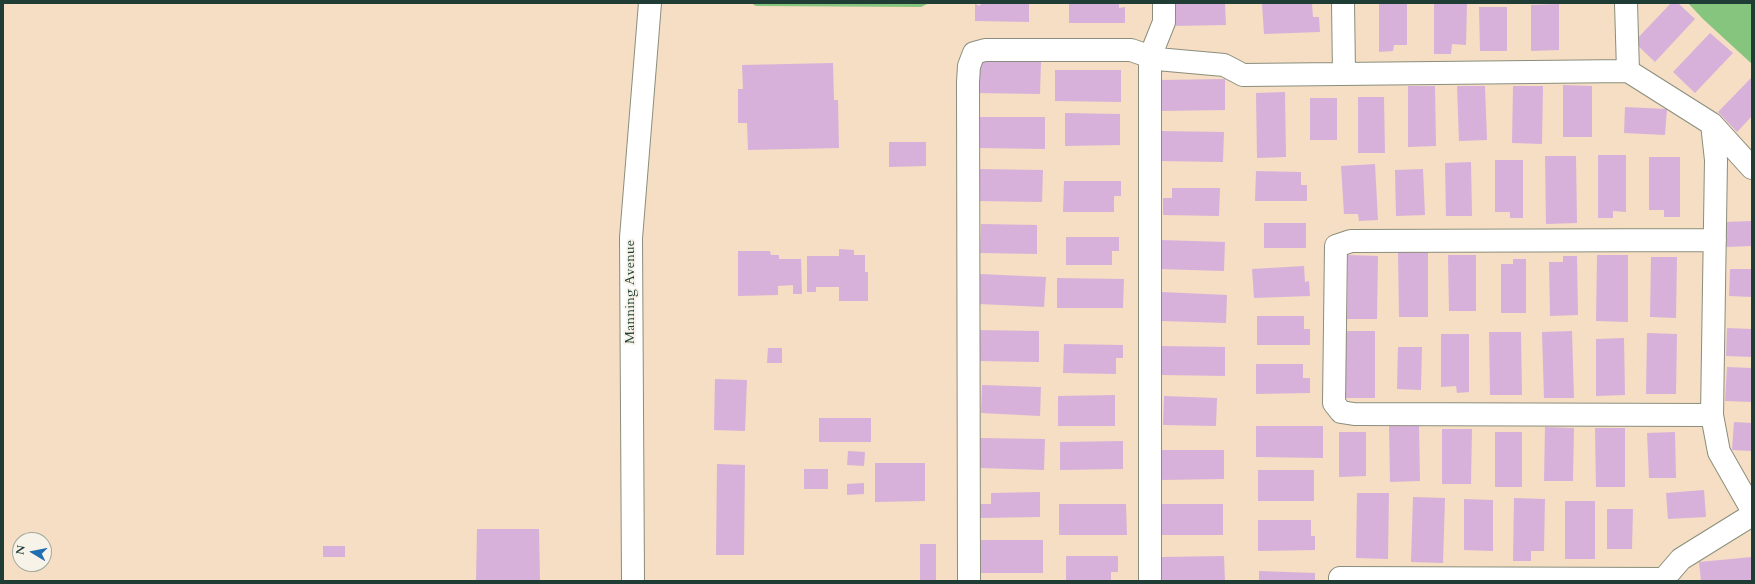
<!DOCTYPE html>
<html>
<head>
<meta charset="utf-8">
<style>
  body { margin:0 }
  #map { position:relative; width:1755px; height:584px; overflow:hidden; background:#f5dec3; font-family:Cardo,serif }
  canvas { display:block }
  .frame { position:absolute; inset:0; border:4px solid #1f3d34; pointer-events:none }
  .north { position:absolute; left:12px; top:532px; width:40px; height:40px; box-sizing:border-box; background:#f7f3e8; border:1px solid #a1aaa0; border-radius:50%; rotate:280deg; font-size:11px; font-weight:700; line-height:16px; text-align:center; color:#1f3d34 }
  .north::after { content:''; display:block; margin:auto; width:14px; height:18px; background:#1f6fb2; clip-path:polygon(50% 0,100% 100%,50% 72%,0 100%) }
</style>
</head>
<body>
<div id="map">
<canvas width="1755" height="584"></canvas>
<div class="frame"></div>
<div class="north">N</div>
</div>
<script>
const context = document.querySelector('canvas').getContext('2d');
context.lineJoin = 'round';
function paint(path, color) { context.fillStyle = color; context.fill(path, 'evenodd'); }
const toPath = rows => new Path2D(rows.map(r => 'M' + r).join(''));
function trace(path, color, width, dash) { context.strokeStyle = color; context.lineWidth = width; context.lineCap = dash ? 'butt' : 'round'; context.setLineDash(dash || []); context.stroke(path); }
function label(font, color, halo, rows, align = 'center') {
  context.font = font + ' Cardo,serif'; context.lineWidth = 3.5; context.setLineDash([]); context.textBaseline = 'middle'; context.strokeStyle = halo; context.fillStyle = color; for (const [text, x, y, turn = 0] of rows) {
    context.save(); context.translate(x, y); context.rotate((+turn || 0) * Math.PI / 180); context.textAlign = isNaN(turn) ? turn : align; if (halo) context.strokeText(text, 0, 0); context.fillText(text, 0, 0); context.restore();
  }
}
const green = toPath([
  [751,3,929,3,921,7,756,6],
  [1688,3,1752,3,1752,64,1703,19]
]);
const building = toPath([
  [981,3,1029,3,1029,22,975,21,975,4,980,6],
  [1069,3,1119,3,1119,8,1125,7,1125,23,1069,23],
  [1172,3,1225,3,1226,25,1172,26],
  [1262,3,1312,3,1313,17,1319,17,1320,32,1264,34],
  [1379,3,1407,3,1407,45,1394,45,1393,51,1379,52],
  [1434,3,1467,3,1466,45,1452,44,1451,54,1434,54],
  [1671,3,1678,3,1695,19,1655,62,1634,42],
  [1559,4,1559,50,1531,51,1531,5],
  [1479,7,1507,7,1507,51,1480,51],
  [1710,33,1733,53,1695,93,1673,72],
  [977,61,1041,62,1040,94,976,93],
  [833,63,834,100,838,100,839,148,748,150,747,123,738,123,738,89,743,89,742,65],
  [1055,70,1121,70,1121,102,1055,101],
  [1752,77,1752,116,1737,132,1718,112],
  [1225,79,1225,110,1159,111,1159,80],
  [1563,85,1592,86,1592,137,1563,137],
  [1408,86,1435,86,1436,146,1408,147],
  [1457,86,1485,86,1487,140,1459,141],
  [1513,86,1543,86,1542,144,1512,143],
  [1285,92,1286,157,1257,158,1256,93],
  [1358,97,1384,97,1385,153,1358,153],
  [1310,98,1337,98,1337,140,1310,140],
  [1625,107,1667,109,1665,135,1624,133],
  [1065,113,1120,114,1120,145,1065,146],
  [979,117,1045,117,1045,149,979,148],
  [1159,131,1224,132,1223,162,1158,161],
  [889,142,926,142,926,166,889,167],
  [1598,155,1626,155,1626,212,1613,211,1613,218,1598,218],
  [1545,156,1576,156,1577,223,1546,224],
  [1649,157,1680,157,1680,217,1664,217,1664,210,1649,210],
  [1495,160,1523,160,1523,218,1510,218,1510,212,1495,212],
  [1471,162,1472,216,1446,216,1445,163],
  [1375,164,1378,220,1359,221,1358,214,1344,214,1341,166],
  [979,169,1043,170,1042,202,978,201],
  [1423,169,1425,215,1396,216,1395,170],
  [1256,171,1301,172,1301,185,1307,185,1307,201,1255,201],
  [1064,181,1121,181,1121,196,1114,196,1114,212,1063,212],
  [1172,188,1220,188,1219,216,1163,215,1163,198,1172,198],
  [1752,221,1752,246,1726,247,1725,222],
  [1264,223,1306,223,1306,248,1264,248],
  [981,224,1037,225,1037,254,980,253],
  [1066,237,1119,237,1119,251,1112,251,1112,265,1066,265],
  [1160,240,1225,242,1224,271,1159,269],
  [839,249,854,250,854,255,865,255,865,272,868,272,868,301,839,301,839,287,816,287,816,292,807,292,807,256,839,256],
  [738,251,770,251,771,255,779,255,779,259,801,259,802,294,793,294,793,285,778,286,778,295,738,296],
  [1398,252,1428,252,1428,317,1399,317],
  [1348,255,1378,256,1377,319,1347,319],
  [1448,255,1476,255,1476,311,1449,311],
  [1597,255,1628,255,1628,322,1596,321],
  [1563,256,1577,256,1578,315,1550,316,1549,262,1563,262],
  [1651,257,1677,257,1676,318,1650,317],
  [1513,259,1526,259,1526,313,1501,313,1501,264,1513,264],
  [1304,266,1305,282,1309,281,1310,296,1254,298,1252,269],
  [1730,269,1752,269,1752,297,1729,296],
  [980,274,1046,277,1044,307,979,304],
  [1057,278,1124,279,1123,308,1057,308],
  [1162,292,1227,295,1226,323,1161,321],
  [1257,316,1304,316,1304,329,1310,329,1310,345,1257,345],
  [1727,328,1752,329,1752,357,1726,356],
  [976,330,1039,331,1039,362,976,361],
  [1345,331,1375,331,1375,398,1346,398],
  [1572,331,1574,398,1544,398,1542,332],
  [1489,332,1521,332,1522,395,1490,395],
  [1647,333,1677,334,1676,394,1646,394],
  [1441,334,1469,334,1469,392,1457,393,1456,386,1441,387],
  [1624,338,1625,395,1596,396,1596,339],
  [1064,344,1123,345,1123,358,1116,358,1116,374,1063,373],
  [1162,346,1225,347,1225,376,1162,375],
  [1398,347,1422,347,1421,390,1397,389],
  [768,348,782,348,782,363,767,363],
  [1256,364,1303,364,1303,378,1310,378,1310,393,1256,394],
  [1727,367,1752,368,1752,402,1725,401],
  [715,379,747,380,745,431,714,430],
  [982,385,1041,387,1040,416,981,413],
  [1115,395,1115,426,1058,426,1058,396],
  [1164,396,1217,398,1216,426,1163,425],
  [819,418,871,418,871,442,819,442],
  [1734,422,1752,423,1752,451,1732,450],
  [1419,425,1420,481,1390,482,1389,426],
  [1256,426,1323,426,1323,458,1256,457],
  [1545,427,1574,428,1573,481,1544,481],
  [1595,428,1625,428,1625,487,1596,487],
  [1442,429,1472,429,1471,484,1442,484],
  [1339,432,1366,432,1366,476,1339,477],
  [1495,432,1522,432,1522,487,1495,487],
  [1675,432,1676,478,1649,478,1647,433],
  [980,438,1045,439,1044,470,980,468],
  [1123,441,1123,469,1060,470,1060,442],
  [1160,450,1224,450,1224,479,1161,480],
  [848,451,865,452,864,466,847,465],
  [875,463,925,463,925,501,875,502],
  [717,464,745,465,744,555,716,555],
  [804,469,828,469,828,489,804,489],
  [1258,470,1314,470,1314,501,1258,501],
  [864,483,864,494,847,495,847,484],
  [1704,490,1706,517,1668,519,1666,493],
  [1040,492,1040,517,980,518,980,504,991,504,991,493],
  [1357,493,1389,493,1388,559,1356,558],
  [1413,497,1445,498,1443,563,1411,562],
  [1514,498,1545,499,1544,551,1531,551,1531,561,1513,561],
  [1464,499,1493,500,1493,551,1464,550],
  [1565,501,1595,501,1595,559,1565,559],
  [1059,504,1126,504,1127,535,1059,535],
  [1158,504,1223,504,1223,535,1158,535],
  [1607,509,1633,509,1632,549,1607,549],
  [1258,520,1311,520,1311,536,1315,536,1315,550,1258,551],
  [477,529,539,529,540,581,476,581],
  [978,540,1043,540,1043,573,978,573],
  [920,544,936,544,936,581,920,581],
  [323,546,345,546,345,557,323,557],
  [1066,556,1118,556,1118,572,1111,572,1111,581,1066,581],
  [1224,556,1225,581,1161,581,1161,557],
  [1752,557,1752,581,1701,581,1699,562],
  [1259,571,1315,573,1315,581,1259,581]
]);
const minor = toPath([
  [1343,3,1344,73],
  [1626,3,1628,71,1712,124,1716,160,1712,415,1719,452,1752,510],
  [1712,124,1752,168],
  [1712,415,1354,414,1341,412,1334,403,1336,246,1351,241,1715,240],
  [633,581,631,238,650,3],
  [969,581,968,82,969,66,974,53,985,50,1131,50,1157,59,1224,65,1243,75,1628,71],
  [1150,581,1150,57,1164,22,1164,3],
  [1340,581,1340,578,1664,579],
  [1662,581,1681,559,1752,515]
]);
const streetNames = [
  ["Manning Avenue",631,292,-90]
];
paint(green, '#86c57d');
paint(building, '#d7b1da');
trace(minor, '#8a8e7c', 24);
trace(minor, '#fff', 22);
label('14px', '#1f3d34', '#f7f3e8', streetNames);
</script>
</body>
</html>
